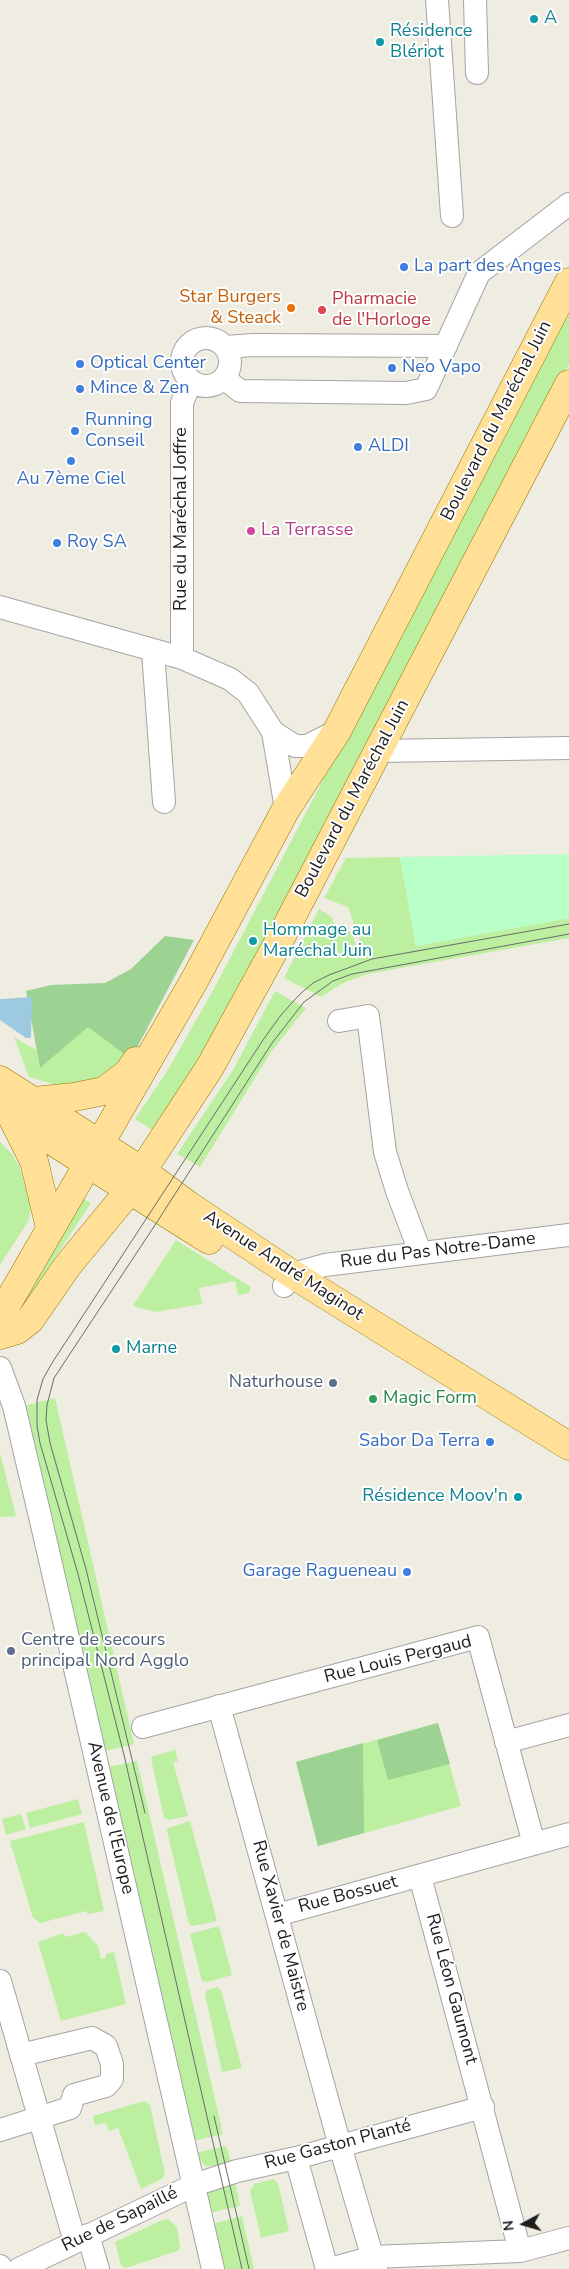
<!DOCTYPE html>
<html>
<head>
<meta charset="utf-8">
<style>
  body { margin:0 }
  #map { position:relative; width:569px; height:2269px; overflow:hidden; background:#efece1; font-family:"Nunito Sans",sans-serif }
  canvas { display:block }
  .north { position:absolute; left:499px; top:2199px; width:50px; height:50px; -webkit-text-stroke:4px #fff; paint-order:stroke; rotate:264deg; font-size:14px; font-weight:700; line-height:20px; text-align:center; color:#1d1d1d }
  .north::after { content:''; display:block; margin:auto; width:18px; height:22px; background:#1d1d1d; clip-path:polygon(50% 0,100% 100%,50% 72%,0 100%) }
</style>
</head>
<body>
<div id="map">
<canvas width="569" height="2269"></canvas>
<div class="north">N</div>
</div>
<script>
const context = document.querySelector('canvas').getContext('2d');
context.lineJoin = 'round';
function paint(path, color) { context.fillStyle = color; context.fill(path, 'evenodd'); }
const toPath = rows => new Path2D(rows.map(r => 'M' + r).join(''));
function trace(path, color, width, dash) { context.strokeStyle = color; context.lineWidth = width; context.lineCap = dash ? 'butt' : 'round'; context.setLineDash(dash || []); context.stroke(path); }
function label(font, color, halo, rows, align = 'center') {
  context.font = font + ' "Nunito Sans",sans-serif'; context.lineWidth = 4; context.setLineDash([]); context.textBaseline = 'middle'; context.strokeStyle = halo; context.fillStyle = color; for (const [text, x, y, turn = 0] of rows) {
    context.save(); context.translate(x, y); context.rotate((+turn || 0) * Math.PI / 180); context.textAlign = isNaN(turn) ? turn : align; if (halo) context.strokeText(text, 0, 0); context.fillText(text, 0, 0); context.restore();
  }
}
const grass = toPath([
  [566,314,569,316,569,364,224,1026,155,1132,135,1119,169,1068,215,987],
  [400,857,416,946,569,918,569,938,367,974,341,984,321,997,284,978,319,909,332,917,335,931,352,932,356,946,361,944,348,907,324,898,346,858],
  [275,991,306,1008,271,1052,200,1167,177,1154,233,1070],
  [88,1026,131,1059,108,1077,60,1086,29,1077,14,1037,36,1050,40,1067],
  [0,1142,12,1154,20,1168,31,1208,29,1220,0,1265],
  [81,1197,91,1203,27,1300,23,1301],
  [176,1240,251,1287,249,1293,238,1295,235,1281,199,1288,202,1304,155,1312,133,1306],
  [55,1398,134,1744,105,1751,24,1406],
  [0,1453,16,1516,0,1517],
  [438,1723,461,1806,318,1846,296,1762],
  [175,1750,178,1761,173,1762,188,1816,169,1820,164,1818,151,1759,153,1756],
  [137,1761,223,2134,194,2141,108,1767],
  [78,1799,82,1814,30,1828,26,1813],
  [21,1814,26,1829,6,1835,2,1819],
  [190,1821,217,1921,193,1926,189,1924,167,1831,168,1828],
  [84,1822,104,1911,88,1914,86,1911,40,1923,33,1918,10,1841],
  [219,1926,232,1975,207,1982,202,1981,190,1934],
  [85,1932,98,1946,101,1959,106,1958,106,1954,114,1952,126,2004,61,2021,38,1942,63,1933,65,1937],
  [218,1987,221,1990,242,2068,222,2072,205,1994,207,1990],
  [144,2101,150,2105,165,2174,162,2179,141,2189,118,2128,109,2131,106,2123,95,2125,93,2116],
  [226,2146,231,2162,214,2166,205,2166,195,2153],
  [273,2179,278,2183,289,2231,261,2238,250,2191,254,2184],
  [235,2181,240,2206,209,2213,207,2197,209,2192,213,2188],
  [242,2216,254,2269,223,2269,212,2224],
  [168,2219,177,2227,180,2248,177,2251,126,2268,121,2265,115,2242,162,2220]
]);
const forest = toPath([
  [165,936,194,940,131,1059,88,1027,40,1068,26,991,51,985,105,983,131,969],
  [438,1723,450,1764,388,1780,377,1740],
  [363,1743,364,1833,318,1846,296,1762]
]);
const park = toPath([
  [569,854,569,918,416,946,400,857]
]);
const water = toPath([
  [32,997,31,1038,26,1038,0,1020,0,999]
]);
const minor = toPath([
  [437,0,452,216],
  [475,0,477,73],
  '182 362a24 24 0 1 1 48 0a24 24 0 1 1-48 0Z',
  [225,347,254,345,446,346],
  [224,378,240,391,406,393,426,389,479,273,569,204],
  [0,607,182,658,230,679,248,693,273,732,286,809],
  [153,651,164,802],
  [182,658,182,403,191,381],
  [273,732,295,746,307,746,337,731],
  [379,751,569,748],
  [339,1021,368,1016,385,1152,397,1191,420,1252],
  [284,1286,292,1274,325,1265,569,1235],
  [0,1368,14,1406,42,1525,213,2269],
  [219,1706,340,2146,376,2269],
  [143,1727,478,1637,534,1844],
  [506,1742,569,1725],
  [420,1876,520,2251],
  [277,1915,569,1834],
  [0,1981,75,2242],
  [0,2130,70,2108,74,2095,106,2086,112,2079,112,2064,106,2046,92,2038,21,2055],
  [296,2158,327,2269],
  [88,2235,98,2269],
  [0,2266,1,2269],
  [19,2269,194,2185,237,2171,296,2158,483,2107],
  [330,2269,373,2257,520,2251,569,2238]
]);
const major = toPath([
  [0,1080,142,1171,188,1205,292,1274,569,1446],
  [34,1101,74,1097,104,1091,128,1073,136,1061],
  [0,1108,209,1240],
  [11,1115,34,1161,50,1228],
  [0,1311,4,1309,194,981,286,809,337,731,569,282],
  [0,1335,17,1330,30,1320,68,1265,129,1191,210,1067,278,943,569,384]
]);
const tram = toPath([
  [145,1813,86,1569,50,1443,46,1420,47,1405,54,1378,157,1222,272,1043,304,1002,333,981,352,974,569,934],
  [214,2116,249,2269],
  [242,2269,124,1755,78,1574,40,1443,37,1426,37,1400,43,1379,52,1363,263,1040,281,1015,299,995,313,983,329,975,372,959,569,924]
]);
const markers = [
  [534,19,5,"#0f9aa8"],
  [380,42,5,"#0f9aa8"],
  [404,267,5,"#3f7fe0"],
  [291,308,5,"#e8710a"],
  [322,310,5,"#e0444e"],
  [80,364,5,"#3f7fe0"],
  [392,368,5,"#3f7fe0"],
  [80,389,5,"#3f7fe0"],
  [75,431,5,"#3f7fe0"],
  [358,447,5,"#3f7fe0"],
  [71,461,5,"#3f7fe0"],
  [251,531,5,"#d1479c"],
  [57,543,5,"#3f7fe0"],
  [253,941,5,"#0f9aa8"],
  [116,1349,5,"#0f9aa8"],
  [333,1383,5,"#5c6f8a"],
  [373,1399,5,"#2e9e5b"],
  [490,1442,5,"#3f7fe0"],
  [518,1497,5,"#0f9aa8"],
  [407,1572,5,"#3f7fe0"],
  [11,1651,5,"#5c6f8a"]
];
const cultureNames = [
  ["A",544,19],
  ["Résidence",390,32],
  ["Blériot",390,53],
  ["Hommage au",263,931],
  ["Maréchal Juin",263,952],
  ["Marne",126,1349],
  ["Résidence Moov'n",508,1497,"right"]
];
const shopNames = [
  ["La part des Anges",414,267],
  ["Optical Center",90,364],
  ["Neo Vapo",402,368],
  ["Mince & Zen",90,389],
  ["Running",85,421],
  ["Conseil",85,442],
  ["ALDI",368,447],
  ["Au 7ème Ciel",71,480,"center"],
  ["Roy SA",67,543],
  ["Sabor Da Terra",480,1442,"right"],
  ["Garage Ragueneau",397,1572,"right"]
];
const foodNames = [
  ["Star Burgers",281,298],
  ["& Steack",281,319]
];
const healthNames = [
  ["Pharmacie",332,300],
  ["de l'Horloge",332,321]
];
const streetNames = [
  ["Boulevard du Maréchal Juin",497,421,-63],
  ["Rue du Maréchal Joffre",182,519,-90],
  ["Boulevard du Maréchal Juin",353,799,-62],
  ["Rue du Pas Notre-Dame",438,1251,-7],
  ["Avenue André Maginot",283,1266,33],
  ["Rue Louis Pergaud",398,1660,-14],
  ["Avenue de l'Europe",110,1818,77],
  ["Rue Bossuet",348,1895,-15],
  ["Rue Xavier de Maistre",280,1926,75],
  ["Rue Léon Gaumont",451,1989,75],
  ["Rue Gaston Planté",338,2145,-15],
  ["Rue de Sapaillé",120,2220,-26]
];
const hotelNames = [
  ["La Terrasse",261,531]
];
const serviceNames = [
  ["Naturhouse",323,1383],
  ["Centre de secours",21,1641,"left"],
  ["principal Nord Agglo",21,1662,"left"]
];
const leisureNames = [
  ["Magic Form",383,1399]
];
paint(grass, '#bdefa1');
paint(forest, '#9cd392');
paint(park, '#b9ffc8');
paint(water, '#9dc9e1');
trace(minor, '#a4a4a4', 24);
trace(major, '#957800', 29);
trace(minor, '#fff', 22);
trace(major, '#ffe096', 28);
trace(tram, '#6b6b6b', 1);
for (const [x, y, r, color] of markers) { const dot = new Path2D(); dot.arc(x, y, r, 0, 2 * Math.PI); context.fillStyle = color; context.fill(dot); trace(dot, '#fff', 2); }
label('18px', '#0d838f', '#fff', cultureNames, 'left');
label('18px', '#366cbe', '#fff', shopNames, 'left');
label('18px', '#c56008', '#fff', foodNames, 'right');
label('18px', '#be3a42', '#fff', healthNames, 'left');
label('18px', '#1d1d1d', '#fff', streetNames);
label('18px', '#b23c85', '#fff', hotelNames, 'left');
label('18px', '#4e5e75', '#fff', serviceNames, 'right');
label('18px', '#27864d', '#fff', leisureNames, 'left');
</script>
</body>
</html>
